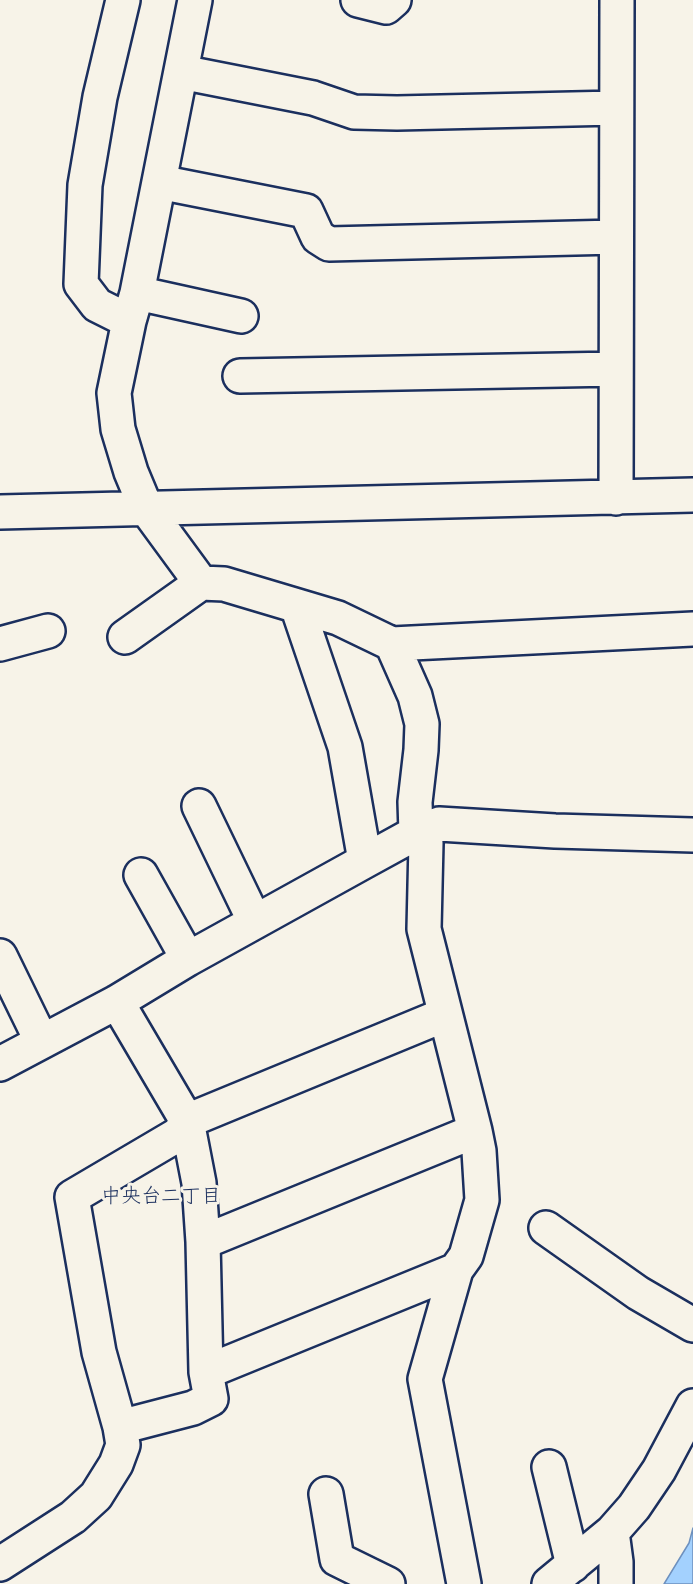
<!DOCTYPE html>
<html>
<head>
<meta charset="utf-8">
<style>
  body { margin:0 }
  canvas { display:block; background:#f7f3e8 }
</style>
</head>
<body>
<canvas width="693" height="1584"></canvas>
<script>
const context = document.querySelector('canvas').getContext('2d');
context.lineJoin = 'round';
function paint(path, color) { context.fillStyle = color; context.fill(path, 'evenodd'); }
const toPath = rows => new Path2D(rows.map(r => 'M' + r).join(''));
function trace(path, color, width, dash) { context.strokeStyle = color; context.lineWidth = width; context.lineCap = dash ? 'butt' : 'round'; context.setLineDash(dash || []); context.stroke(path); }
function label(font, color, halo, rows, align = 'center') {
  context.font = font + ' "Comic Neue","Klee One",sans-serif'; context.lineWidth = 6; context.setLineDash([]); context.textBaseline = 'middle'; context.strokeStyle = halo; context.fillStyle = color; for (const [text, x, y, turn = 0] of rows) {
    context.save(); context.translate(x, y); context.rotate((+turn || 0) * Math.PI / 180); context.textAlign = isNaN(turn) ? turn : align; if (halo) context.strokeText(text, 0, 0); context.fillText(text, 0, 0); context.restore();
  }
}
const water = toPath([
  [693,1528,693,1584,664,1584,689,1543,693,1528]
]);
const minor = toPath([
  [123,0,100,97,85,185,81,284,97,305,129,321],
  [195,0,137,293,129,321,114,393,118,429,131,472,146,508,201,583,224,584,338,618,392,644,415,696,422,724,421,750,415,802,416,833,426,843,424,929,475,1131,479,1151,482,1200,466,1256,456,1270,425,1379,464,1584],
  [358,0,386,7,394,0],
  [181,72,313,98,354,112,397,113,616,108],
  [159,182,306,211,318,237,329,244,616,237],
  [137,293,241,316],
  [240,376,616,369],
  [616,498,617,0],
  [0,512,693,495],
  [297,606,345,747,365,861],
  [125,637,201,583],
  [0,644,48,631],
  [392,644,693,629],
  [199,806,255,922],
  [141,875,188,959],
  [0,956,41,1040],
  [117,1002,187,1121,199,1183,203,1242],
  [0,1064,117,1002,188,959,365,861,416,833,439,824,555,831,693,835],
  [546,1228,638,1293,693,1325],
  [206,1372,456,1270],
  [120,1427,193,1408,211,1399,206,1372,203,1242,475,1131],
  [549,1467,573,1565],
  [326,1494,337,1559,388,1584],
  [612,1532,616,1562,616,1584],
  [0,1564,73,1517,96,1496,116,1464,123,1445,120,1427,99,1352,72,1197,179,1134,187,1121,444,1015],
  [549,1584,612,1532,634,1507,659,1470,693,1406]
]);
const neighbourhoodNames = [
  ["中央台二丁目",161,1196]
];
paint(water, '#a3d1fe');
trace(water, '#6d90be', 1.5);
trace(minor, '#1b2f5e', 38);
trace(minor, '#f7f3e8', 33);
label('20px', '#1b2f5e', '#f7f3e8', neighbourhoodNames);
</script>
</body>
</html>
